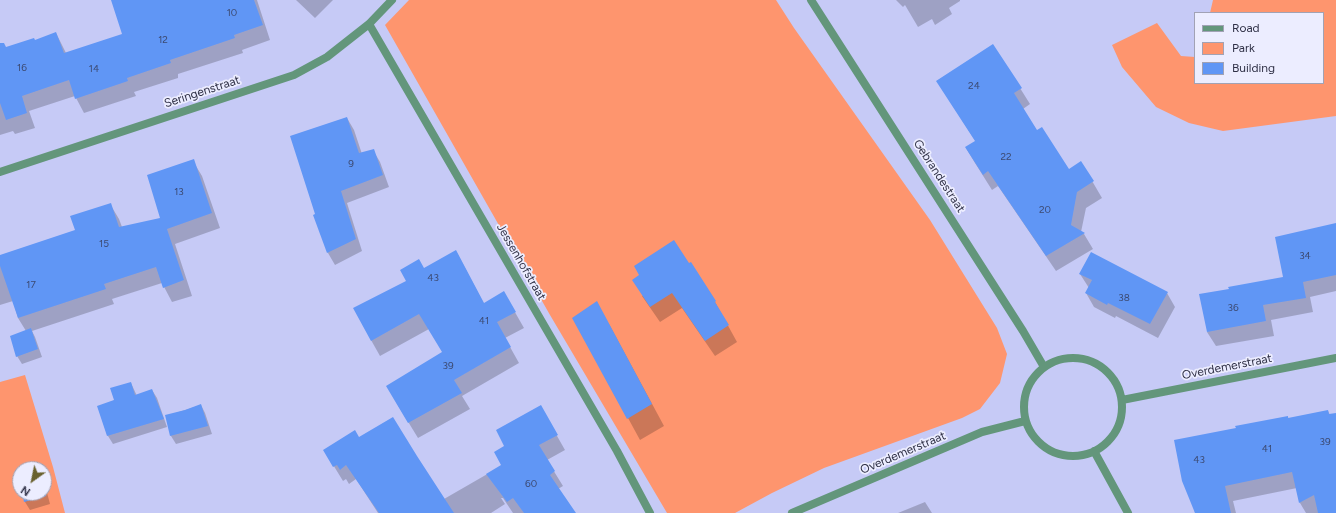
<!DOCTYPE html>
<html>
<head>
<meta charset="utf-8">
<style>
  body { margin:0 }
  #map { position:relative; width:1336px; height:513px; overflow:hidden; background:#c6caf6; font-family:Figtree,sans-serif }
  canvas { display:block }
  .legend { position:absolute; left:1194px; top:12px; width:130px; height:72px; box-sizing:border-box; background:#ecedff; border:1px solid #a1a2b5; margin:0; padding:5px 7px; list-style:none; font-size:12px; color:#303147 }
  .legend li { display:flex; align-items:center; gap:8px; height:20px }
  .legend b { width:20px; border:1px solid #a1a2b5 }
  .north { position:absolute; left:12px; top:461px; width:40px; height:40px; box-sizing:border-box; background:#ecedff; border:1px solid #a1a2b5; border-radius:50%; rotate:213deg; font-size:11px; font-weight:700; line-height:16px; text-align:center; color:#303147 }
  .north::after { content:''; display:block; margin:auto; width:14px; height:18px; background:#69612d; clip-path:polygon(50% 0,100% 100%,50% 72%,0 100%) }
</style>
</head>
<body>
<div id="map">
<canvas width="1336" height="513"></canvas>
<ul class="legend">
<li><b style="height:5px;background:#63967b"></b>Road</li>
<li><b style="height:11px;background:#fe956e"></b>Park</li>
<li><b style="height:11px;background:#6096f5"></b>Building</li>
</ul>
<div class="north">N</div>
</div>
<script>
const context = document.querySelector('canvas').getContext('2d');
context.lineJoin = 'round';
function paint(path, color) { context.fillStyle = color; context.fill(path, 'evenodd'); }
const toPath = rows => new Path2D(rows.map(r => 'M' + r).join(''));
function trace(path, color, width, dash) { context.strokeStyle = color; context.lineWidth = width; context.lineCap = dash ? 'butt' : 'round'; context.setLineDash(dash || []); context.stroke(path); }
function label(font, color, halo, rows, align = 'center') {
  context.font = font + ' Figtree,sans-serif'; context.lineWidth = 3.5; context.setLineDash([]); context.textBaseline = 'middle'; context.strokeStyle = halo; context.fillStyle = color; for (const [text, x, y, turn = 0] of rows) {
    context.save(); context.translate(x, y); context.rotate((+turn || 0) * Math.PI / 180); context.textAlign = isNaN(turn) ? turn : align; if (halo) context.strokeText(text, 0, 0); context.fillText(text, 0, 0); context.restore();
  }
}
const green = toPath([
  [409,0,776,0,794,28,930,220,997,328,1007,354,1000,383,980,409,962,418,824,468,772,493,735,513,667,513,550,315,385,25],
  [1213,0,1336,0,1336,116,1223,131,1189,123,1156,107,1122,67,1112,45,1157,23,1181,56,1195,57,1195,83,1323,83,1323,13,1210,13],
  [25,375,53,467,65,513,0,513,0,382],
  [20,469,44,469,44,493,20,493]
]);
const shadow = toPath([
  [137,0,257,0,270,40,242,50,243,53,178,74,178,78,134,92,136,96,84,113,75,96,29,111,35,128,15,134,13,131,0,135,0,50,35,41,56,33,66,53,123,35],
  [296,0,333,0,315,18],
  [896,0,960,0,960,1,949,8,952,14,935,25,932,19,918,27,905,5,903,7],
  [993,45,1030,104,1023,109,1037,131,1068,171,1081,162,1102,198,1086,208,1081,232,1084,234,1093,249,1056,271,998,186,992,190,975,163,966,148,976,142,937,81],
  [347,118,354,130,362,154,373,150,380,162,389,187,347,203,362,251,335,265,328,253,315,215],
  [193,161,202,176,220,228,175,244,192,296,172,302,162,283,112,299,114,304,32,331,35,337,42,357,22,364,17,356,26,331,18,318,13,301,0,305,0,257,76,231,110,204,119,219,122,227,161,219],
  [1336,224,1336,291,1310,297,1313,312,1271,320,1274,336,1216,346,1207,332,1284,278],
  [456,251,484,304,504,293,524,328,505,338,519,363,462,396,470,409,418,438,396,402,443,352,429,329,380,356,371,340,407,282,424,269],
  [689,264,715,302,737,342,715,356,682,308,660,322,642,296],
  [1080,274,1167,293,1175,307,1158,338,1116,316,1115,318,1094,307,1086,293,1089,288],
  [609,324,664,426,640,440,628,418],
  [131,383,137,396,152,390,157,398,167,427,113,444,108,436,98,407,115,400],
  [201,405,205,413,212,434,176,444,171,436,166,416],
  [540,406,565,450,547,460,563,486,558,489,575,513,513,513,503,498,501,498,505,504,491,513,378,513,356,479,349,484,346,479,343,481,324,450,359,438,444,499,503,465,506,447],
  [1328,411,1330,415,1336,414,1336,513,1306,513,1300,503,1297,488,1233,501,1236,513,1195,513,1194,508,1237,428,1288,417,1289,419],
  [44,481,50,504,30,510,25,502,23,493,44,493],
  [925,502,932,513,898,513]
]);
const building = toPath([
  [111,0,254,0,263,25,234,35,235,38,170,60,171,63,127,78,128,81,75,99,69,80,22,96,27,113,6,120,0,103,0,43,4,43,6,47,34,38,35,40,56,32,64,53,122,34],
  [993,44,1022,88,1014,93,1037,130,1042,127,1069,169,1081,161,1094,181,1077,192,1071,225,1085,233,1046,256,988,171,983,175,965,147,975,141,936,81],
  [347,117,359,153,374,149,383,175,341,191,356,239,327,253,313,215,315,214,290,136],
  [194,159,212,213,167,229,184,280,163,288,156,267,104,284,106,289,18,318,0,266,0,255,75,230,70,216,111,203,119,227,160,218,147,175],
  [1336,223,1336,275,1303,282,1306,298,1263,305,1266,321,1207,332,1199,294,1229,289,1228,287,1283,277,1275,237],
  [674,240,689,263,691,262,716,301,715,302,729,325,705,341,672,293,650,307,632,280,639,275,634,266],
  [456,250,484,303,504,291,516,312,497,322,511,347,454,380,462,393,408,423,386,386,442,352,419,314,371,341,353,308,406,281,400,270,419,259,424,268],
  [1091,252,1168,292,1150,324,1108,303,1107,305,1085,293,1092,280,1079,274],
  [597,301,652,404,627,419,572,318],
  [31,328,38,349,16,357,10,336],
  [131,382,135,395,152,389,164,419,107,436,97,406,114,400,110,388],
  [201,404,208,426,170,436,165,415,185,410],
  [541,405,558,435,539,445,555,471,550,475,576,513,524,513,513,498,507,502,486,474,501,465,494,452,504,446,496,430],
  [1328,410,1329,414,1336,413,1336,513,1318,513,1314,495,1299,503,1292,472,1225,486,1231,513,1195,513,1182,481,1174,440,1236,428,1235,426,1288,416,1288,418],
  [393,417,417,456,454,513,379,513,346,465,340,470,337,465,333,467,323,450,355,430,359,437],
  [44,488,46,496,24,502,22,493,44,493]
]);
const street = toPath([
  [811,0,1023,331,1044,367],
  [369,24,617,451,650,513],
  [0,172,294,75,327,57,369,24,392,0],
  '1024 407a49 49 0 1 1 98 0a49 49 0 1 1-98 0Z',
  [1122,400,1336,358],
  [1094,451,1128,513],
  [792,513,982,432,1025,421]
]);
const numberNames = [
  ["10",232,13],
  ["12",163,40],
  ["16",22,68],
  ["14",94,69],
  ["24",974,86],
  ["22",1006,157],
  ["9",351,164],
  ["13",179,192],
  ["20",1045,210],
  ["15",104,244],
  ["34",1305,256],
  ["43",433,278],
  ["17",31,285],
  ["38",1124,298],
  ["36",1233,308],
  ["41",484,321],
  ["39",448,366],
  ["39",1325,442],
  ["41",1267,449],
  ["43",1199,460],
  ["60",531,484]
];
const streetNames = [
  ["Seringenstraat",202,92,-18],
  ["Gebrandestraat",939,176,57],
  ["Jessenhofstraat",521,262,60],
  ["Overdemerstraat",1227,367,-11],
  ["Overdemerstraat",903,453,-23]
];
paint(green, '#fe956e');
paint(shadow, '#0003');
paint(building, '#6096f5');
trace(street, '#63967b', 8);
label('10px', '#3c4a72', null, numberNames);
label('12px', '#303147', '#ecedff', streetNames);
</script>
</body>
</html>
